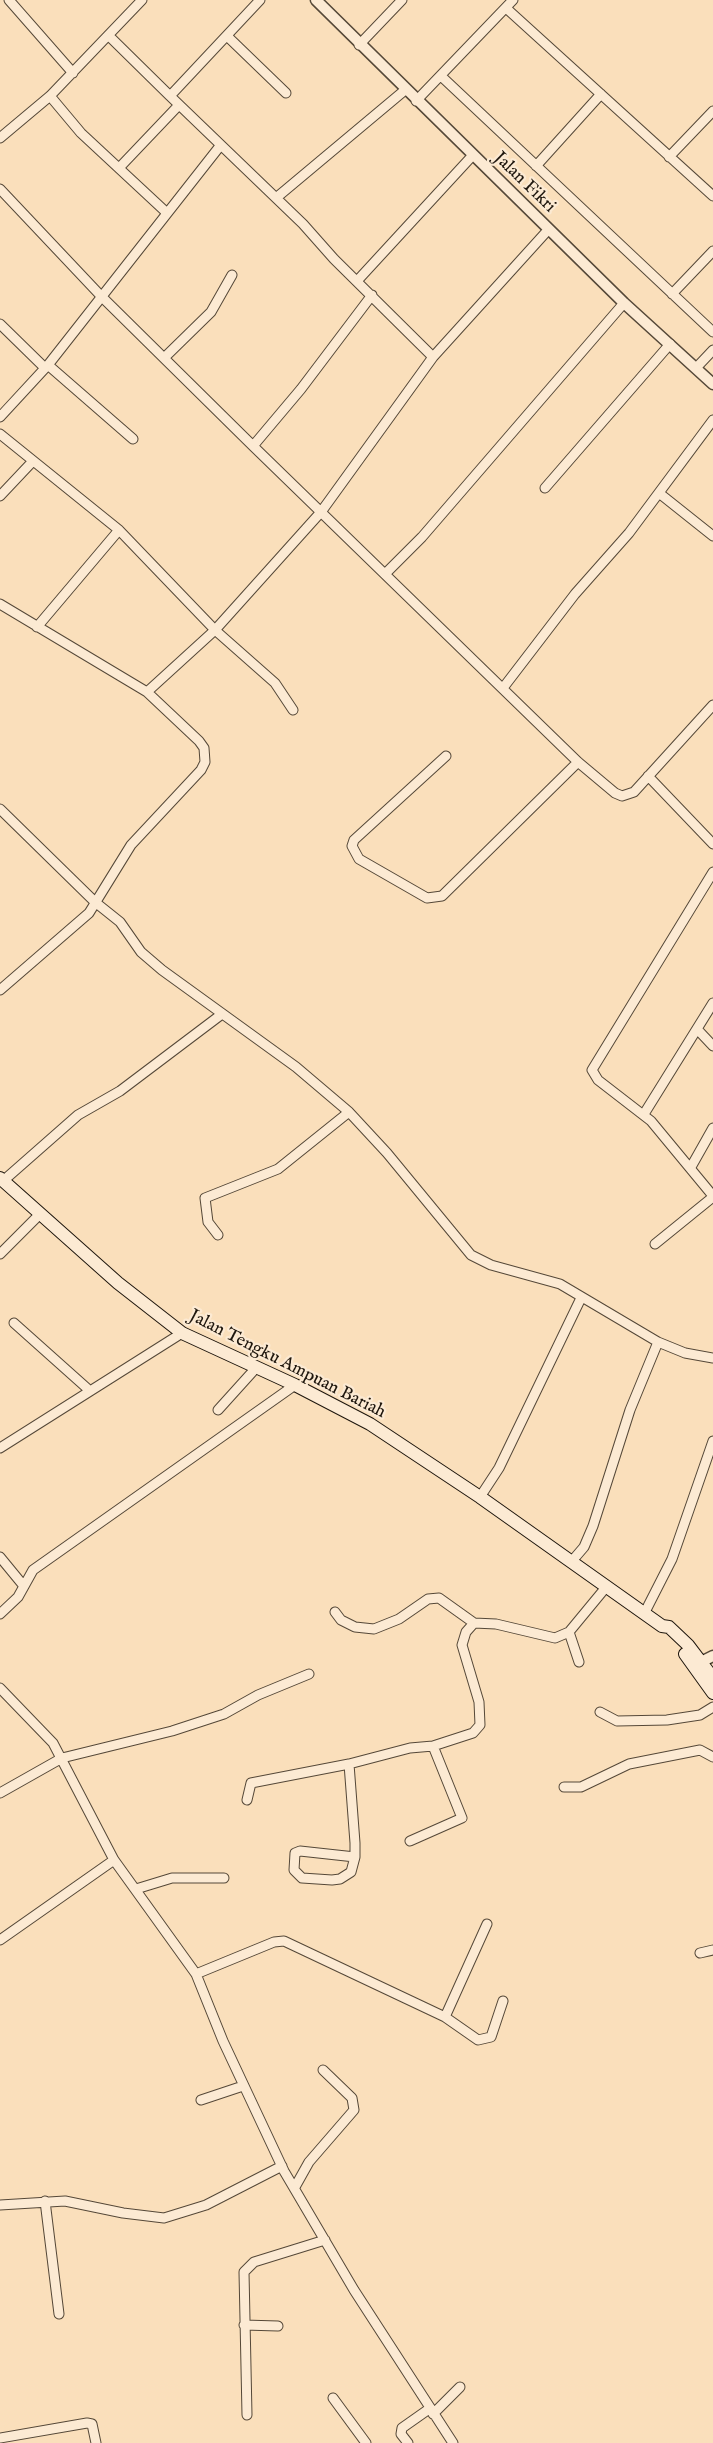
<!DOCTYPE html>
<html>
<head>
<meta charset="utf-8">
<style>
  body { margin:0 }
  canvas { display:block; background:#fadfbb }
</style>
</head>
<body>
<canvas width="713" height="2443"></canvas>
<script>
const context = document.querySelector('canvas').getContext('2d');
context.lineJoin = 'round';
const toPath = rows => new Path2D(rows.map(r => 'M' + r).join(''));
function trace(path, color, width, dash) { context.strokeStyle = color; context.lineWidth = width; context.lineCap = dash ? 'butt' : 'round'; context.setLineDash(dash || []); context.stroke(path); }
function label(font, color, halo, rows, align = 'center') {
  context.font = font + ' "IM FELL English",serif'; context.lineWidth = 4.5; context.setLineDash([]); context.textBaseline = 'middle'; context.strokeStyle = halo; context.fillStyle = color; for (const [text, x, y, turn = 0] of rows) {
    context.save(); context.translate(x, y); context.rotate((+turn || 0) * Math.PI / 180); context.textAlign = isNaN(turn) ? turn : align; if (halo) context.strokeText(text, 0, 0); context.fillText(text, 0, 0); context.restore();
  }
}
const minor = toPath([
  [9,0,73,73],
  [260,0,170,96,303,224,334,259,433,357],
  [506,8,713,196],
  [109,36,170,96],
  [227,36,286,93],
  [359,45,402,0],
  [441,76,713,332],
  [50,96,81,133,167,213],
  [416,101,513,0],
  [0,138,50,96,142,0],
  [669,157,713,111],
  [536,166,601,94],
  [119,168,178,106],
  [0,189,101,296,253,446,578,762,615,793,622,796,634,792,713,705],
  [276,198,405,90],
  [357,281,473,155],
  [672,294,713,251],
  [0,324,45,368],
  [164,358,211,312,232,275],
  [48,365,133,439],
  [696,368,713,350],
  [0,417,48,365,220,146],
  [0,434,119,530,215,630,275,683,293,710],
  [253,446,301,389,372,295],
  [545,488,670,344],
  [659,493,713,536],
  [0,496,33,461],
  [386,573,422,537,624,303],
  [0,604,147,692,199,741,204,748,205,762,201,770,131,845,89,913,0,990],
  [37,627,119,530],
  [503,688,575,594,629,533,713,420],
  [147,692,215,630,321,512,433,357,548,230],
  [446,756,354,840,352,846,359,859,427,898,442,896,578,762],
  [648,776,713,844],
  [0,809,95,902,120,922,141,952,162,970,296,1067,349,1112,387,1153,471,1255,491,1265,560,1284,658,1342,685,1353,713,1358],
  [713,872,592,1070,598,1080,651,1121,713,1196],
  [697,1029,713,1046],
  [644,1114,713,1003],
  [691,1167,713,1128],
  [3,1181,78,1115,120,1091,222,1014],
  [218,1235,208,1222,205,1198,278,1169,349,1112],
  [655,1244,713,1197],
  [0,1254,40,1214],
  [14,1323,89,1390],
  [218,1410,255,1369],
  [0,1448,182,1333],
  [480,1497,499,1468,581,1298],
  [0,1557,23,1585],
  [572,1561,584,1547,593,1526,630,1410,658,1342],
  [335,1612,341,1620,355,1627,374,1629,399,1619,428,1599,439,1598,474,1623,496,1624,555,1638,569,1632,607,1586],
  [645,1612,672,1559,713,1441],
  [0,1614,18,1597,33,1570,295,1385],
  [569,1632,579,1662],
  [0,1688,53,1743,114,1860,196,1974,223,2041,284,2171,354,2290,453,2443],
  [600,1712,617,1721,667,1720,700,1715,713,1707],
  [349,1764,355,1843,355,1857,351,1872,340,1879,332,1880,302,1878,294,1870,295,1853,300,1851,355,1857],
  [564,1787,581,1787,629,1764,700,1750,713,1757],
  [0,1793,62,1758,172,1731,224,1714,258,1695,309,1674],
  [247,1800,251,1783,349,1764,410,1748,433,1746,473,1733,480,1725,479,1702,462,1645,466,1632,474,1623],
  [410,1841,462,1818,433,1746],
  [136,1889,172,1878,224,1878],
  [0,1940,114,1860],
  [700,1953,713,1950],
  [196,1974,274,1942,284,1941,445,2017,478,2040,491,2037,503,2001],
  [445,2017,487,1924],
  [201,2100,243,2086],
  [295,2187,309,2162,354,2110,352,2098,323,2070],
  [45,2201,59,2314],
  [0,2205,65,2201,123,2213,164,2218,206,2205,282,2166],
  [244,2325,278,2326],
  [333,2398,366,2443],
  [433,2414,460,2387],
  [247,2415,244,2272,254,2262,325,2240],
  [0,2438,87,2423,92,2424,96,2443],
  [408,2443,401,2434,402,2428,429,2409]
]);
const tertiary = toPath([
  [316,0,624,303,713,384],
  [695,1665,713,1656]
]);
const secondary = toPath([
  [0,1178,118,1283,182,1333,295,1385,370,1424,480,1497,662,1626,669,1627,688,1645,713,1678],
  [685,1654,713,1693]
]);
const streetNames = [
  ["Jalan Fikri",524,183,44],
  ["Jalan Tengku Ampuan Bariah",287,1365,27]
];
trace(minor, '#554838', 11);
trace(tertiary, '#554838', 13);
trace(secondary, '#1e160d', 14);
trace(minor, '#fcead3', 9);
trace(tertiary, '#fcead3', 10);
trace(secondary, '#fcead3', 12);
label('18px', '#1e160d', '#fcead3', streetNames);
</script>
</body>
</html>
